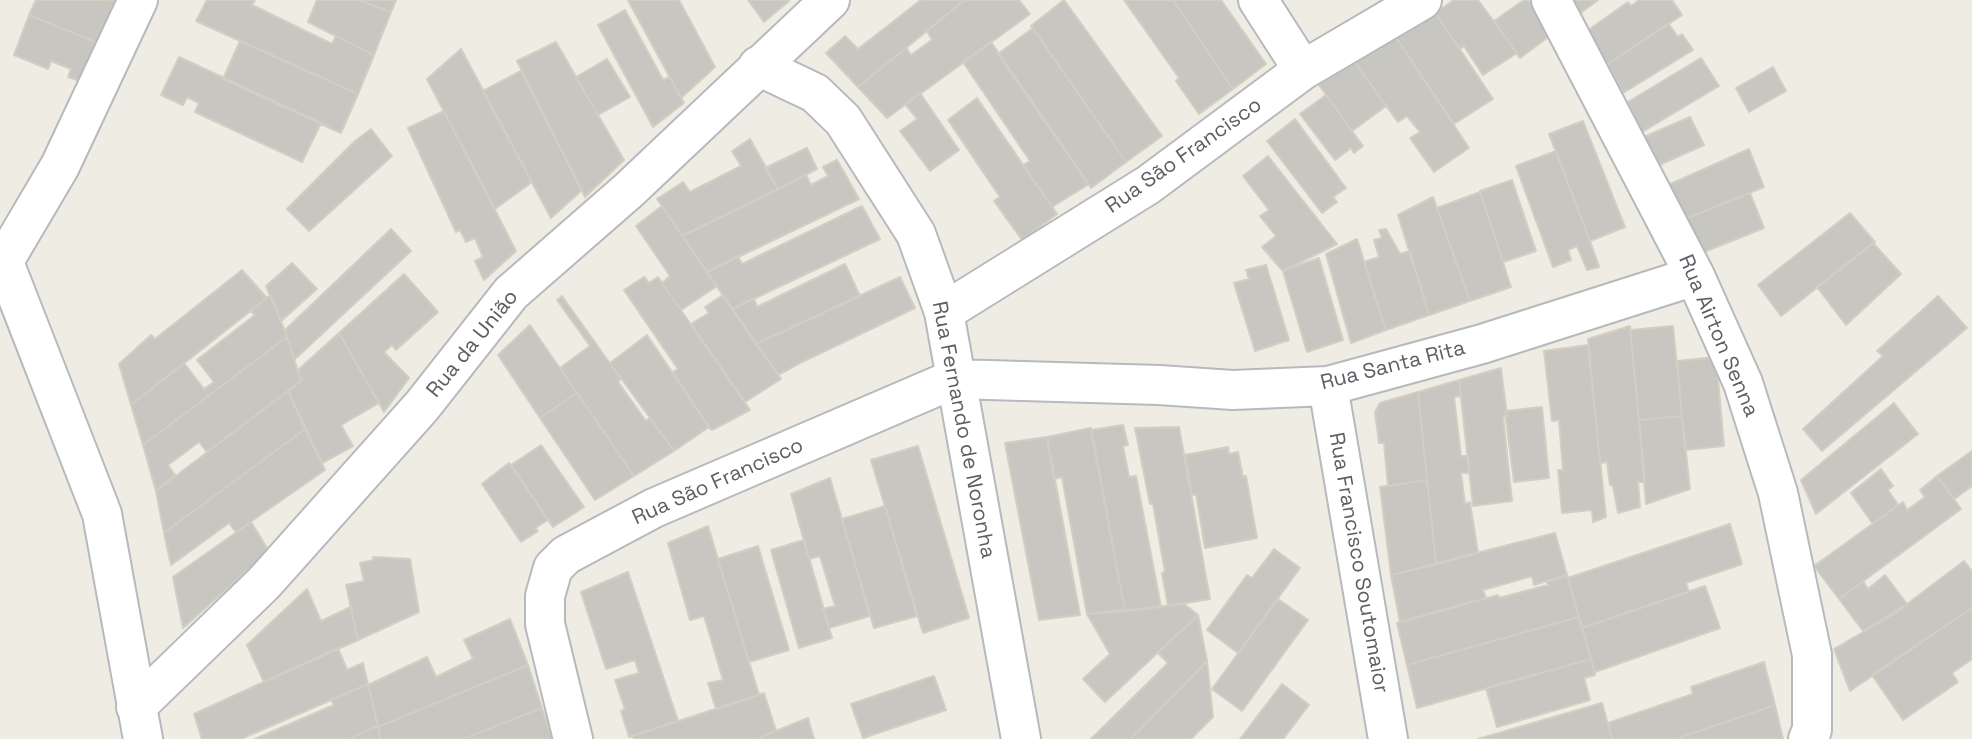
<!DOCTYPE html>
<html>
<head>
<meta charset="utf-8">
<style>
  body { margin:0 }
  canvas { display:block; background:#eeece3 }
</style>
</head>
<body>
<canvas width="1972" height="739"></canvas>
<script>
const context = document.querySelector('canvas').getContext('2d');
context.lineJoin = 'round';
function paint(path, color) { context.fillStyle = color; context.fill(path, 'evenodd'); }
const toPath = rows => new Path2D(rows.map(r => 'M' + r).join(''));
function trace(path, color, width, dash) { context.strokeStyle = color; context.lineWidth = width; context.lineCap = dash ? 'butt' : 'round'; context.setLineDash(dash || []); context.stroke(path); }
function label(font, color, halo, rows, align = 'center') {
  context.font = font + ' "Space Grotesk",sans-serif'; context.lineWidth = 5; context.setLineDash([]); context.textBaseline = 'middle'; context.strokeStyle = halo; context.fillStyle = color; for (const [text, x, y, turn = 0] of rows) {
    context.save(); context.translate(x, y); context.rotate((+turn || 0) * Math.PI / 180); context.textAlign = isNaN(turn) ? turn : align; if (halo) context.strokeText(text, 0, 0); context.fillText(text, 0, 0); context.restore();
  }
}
const building = toPath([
  [36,0,113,0,117,2,98,43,29,15,36,0],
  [207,0,255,0,252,5,332,44,336,36,374,55,358,94,196,21,207,0],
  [317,0,359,0,391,12,374,55,308,22,317,0],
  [359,0,396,0,391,12,359,0],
  [628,0,679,0,715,67,681,98,628,0],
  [748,0,788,0,789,1,764,22,748,0],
  [921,0,965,0,858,87,826,53,845,36,858,49,921,0],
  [965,0,1019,0,1030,14,887,118,858,87,906,48,911,55,932,40,927,31,965,0],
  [1064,0,1162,136,1126,162,1031,26,1064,0],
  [1124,0,1173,0,1233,89,1199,114,1176,81,1179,78,1124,0],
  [1173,0,1221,0,1266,64,1233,89,1173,0],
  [1454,0,1478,0,1517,53,1483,75,1464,46,1460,49,1435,13,1454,0],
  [1524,0,1528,0,1551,35,1520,58,1494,21,1524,0],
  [1569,0,1598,0,1578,15,1569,0],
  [1639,0,1672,0,1682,15,1608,64,1587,31,1628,2,1631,6,1639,0],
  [1431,6,1493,99,1454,124,1392,31,1431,6],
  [625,10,663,80,670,77,684,103,653,127,598,25,625,10],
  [29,15,98,43,80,81,68,77,71,69,51,61,48,69,14,55,29,15],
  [1668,23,1678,37,1682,34,1693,50,1623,93,1608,64,1668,23],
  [1033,28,1126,162,1091,188,998,54,1033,28],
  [1392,31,1469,148,1434,172,1410,138,1420,132,1407,116,1398,122,1353,60,1392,31],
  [240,41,358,94,341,133,223,79,240,41],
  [556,42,624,160,585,197,517,61,556,42],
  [991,42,1089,184,1052,207,1023,165,1030,161,963,62,991,42],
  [461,49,532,182,495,209,427,79,461,49],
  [179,57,321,123,302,162,195,112,199,103,187,97,183,105,161,95,179,57],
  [1701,58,1719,86,1642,132,1628,102,1701,58],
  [607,59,630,97,598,115,576,77,607,59],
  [1353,60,1386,106,1352,131,1319,85,1353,60],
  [1773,67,1786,91,1749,112,1736,88,1773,67],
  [521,71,582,190,551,218,483,91,521,71],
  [920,93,959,150,930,171,900,131,917,119,905,104,920,93],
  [1326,95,1363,146,1354,153,1351,148,1335,160,1300,114,1326,95],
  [977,98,1057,214,1022,240,994,201,1000,197,948,120,977,98],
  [444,111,516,251,484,280,475,261,483,257,475,238,466,242,460,230,456,232,408,128,444,111],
  [1690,117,1704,145,1657,166,1644,137,1690,117],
  [1295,119,1346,188,1333,197,1337,202,1322,213,1267,141,1295,119],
  [1583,121,1625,227,1590,241,1549,134,1583,121],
  [371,129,392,156,309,231,287,209,355,141,371,129],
  [750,139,778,189,682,236,657,199,683,182,690,192,741,166,732,151,750,139],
  [807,148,817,169,778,189,765,168,807,148],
  [1749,149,1764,187,1685,219,1666,186,1749,149],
  [1556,151,1590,241,1599,267,1587,270,1577,246,1568,250,1571,260,1553,267,1516,166,1556,151],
  [1268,156,1337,244,1283,271,1262,247,1276,236,1260,216,1269,210,1243,176,1268,156],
  [837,160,859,199,707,272,682,236,806,175,811,185,828,176,823,167,837,160],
  [1512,180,1536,251,1503,262,1480,191,1512,180],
  [1480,192,1511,287,1470,301,1437,208,1480,192],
  [1750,193,1764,228,1699,254,1685,219,1750,193],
  [1433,197,1470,301,1429,315,1398,215,1433,197],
  [662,206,717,286,681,310,662,283,670,276,636,226,662,206],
  [862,206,880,239,732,309,707,272,738,256,742,264,862,206],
  [1850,213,1875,242,1781,316,1758,285,1850,213],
  [391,229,411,251,294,360,285,330,391,229],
  [1386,229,1400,254,1410,251,1429,315,1386,330,1364,262,1379,257,1374,240,1382,238,1379,230,1386,229],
  [1357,239,1386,330,1351,343,1326,254,1357,239],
  [1873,243,1901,274,1846,325,1817,287,1873,243],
  [1319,258,1343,340,1307,352,1283,271,1319,258],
  [292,263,317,289,281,321,266,286,292,263],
  [845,264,860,296,756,344,732,309,754,298,757,307,845,264],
  [1266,265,1289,340,1255,351,1234,283,1249,279,1246,270,1266,265],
  [242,270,267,298,131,405,119,364,151,335,155,339,242,270],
  [404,274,438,312,396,350,392,345,384,352,409,378,384,412,339,333,404,274],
  [644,277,649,283,658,277,750,410,712,430,709,427,673,372,678,369,624,290,644,277],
  [900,277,915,308,802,362,778,375,756,344,900,277],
  [271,295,287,337,143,445,131,405,184,363,204,389,214,382,197,360,255,315,250,311,271,295],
  [723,295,781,379,745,402,691,324,709,313,705,307,723,295],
  [562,296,621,379,618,382,646,421,650,418,674,451,634,476,560,368,590,346,557,300,562,296],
  [1938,296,1967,328,1822,451,1803,429,1883,356,1877,351,1938,296],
  [530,325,577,393,540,418,498,355,530,325],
  [1630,326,1645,482,1638,482,1640,507,1618,513,1613,486,1610,485,1607,462,1600,463,1588,339,1630,326],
  [1673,326,1682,416,1639,420,1630,330,1673,326],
  [339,333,379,403,341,425,353,446,322,463,288,391,301,381,298,370,339,333],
  [647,335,709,427,674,451,610,363,647,335],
  [287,337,301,381,207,452,199,442,168,465,175,475,156,491,143,445,287,337],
  [1588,345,1606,517,1593,522,1592,510,1562,513,1558,470,1563,470,1559,420,1552,421,1544,351,1588,345],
  [1716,357,1724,446,1685,450,1677,361,1716,357],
  [1501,368,1507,416,1503,416,1512,501,1473,506,1459,380,1501,368],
  [1459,380,1461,396,1454,397,1461,456,1468,456,1469,473,1461,473,1465,504,1470,502,1478,553,1436,564,1418,392,1459,380],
  [288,391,305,429,164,533,156,491,288,391],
  [1418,392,1427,480,1388,486,1384,443,1379,443,1375,412,1380,403,1418,392],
  [577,393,634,476,595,500,540,418,577,393],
  [1894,403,1918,434,1816,514,1801,480,1894,403],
  [1542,407,1549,478,1514,482,1505,411,1542,407],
  [1682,416,1690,489,1646,504,1639,420,1682,416],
  [1123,425,1128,445,1123,446,1129,477,1136,476,1161,607,1125,611,1091,430,1123,425],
  [1179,427,1210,599,1168,606,1162,573,1165,572,1153,504,1150,504,1135,428,1179,427],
  [1091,428,1125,611,1087,614,1062,477,1054,479,1047,437,1091,428],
  [305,429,325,470,236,532,229,523,171,565,164,533,305,429],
  [1047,437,1080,615,1039,620,1005,443,1047,437],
  [541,445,584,507,553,527,511,465,541,445],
  [918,446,969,618,923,633,871,460,918,446],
  [1228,447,1229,454,1238,452,1243,477,1246,476,1257,538,1205,548,1196,494,1192,495,1185,455,1228,447],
  [1972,451,1972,486,1954,499,1937,476,1972,451],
  [509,463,548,520,535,528,538,531,521,542,482,484,509,463],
  [1881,469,1893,486,1888,490,1898,505,1873,524,1851,493,1881,469],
  [1937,476,1961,509,1839,599,1814,566,1903,502,1907,510,1925,497,1920,490,1937,476],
  [830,478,870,616,829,628,823,609,835,606,820,556,809,559,791,494,830,478],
  [1427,480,1436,564,1391,575,1380,487,1427,480],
  [885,506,917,616,874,628,842,519,885,506],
  [251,522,269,551,183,628,173,577,251,522],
  [1730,524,1742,564,1686,583,1689,592,1582,628,1568,578,1730,524],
  [708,526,759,695,716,709,708,683,723,680,704,616,690,620,668,543,708,526],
  [1555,533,1567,575,1534,585,1532,576,1483,590,1486,598,1400,622,1391,575,1555,533],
  [804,540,832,638,799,648,771,550,804,540],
  [758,546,789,650,749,662,718,559,758,546],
  [1274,549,1300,568,1238,653,1207,630,1247,575,1252,578,1274,549],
  [373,557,410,559,419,612,358,640,346,585,364,581,360,563,374,560,373,557],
  [1964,561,1972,571,1972,608,1850,691,1834,649,1894,614,1964,561],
  [628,572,678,721,629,737,621,711,625,709,615,680,639,673,635,660,606,669,581,592,628,572],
  [1567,575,1579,617,1407,665,1397,623,1498,595,1499,598,1548,585,1547,582,1567,575],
  [1885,575,1907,604,1863,631,1839,599,1863,581,1868,589,1885,575],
  [1705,586,1720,628,1595,672,1582,628,1705,586],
  [307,589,321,621,351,607,358,640,264,682,247,645,307,589],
  [1278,599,1308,620,1242,711,1212,689,1278,599],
  [1184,604,1198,615,1105,702,1083,679,1110,654,1087,614,1184,604],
  [1972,608,1972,659,1952,673,1958,682,1903,720,1872,675,1972,608],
  [1198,615,1207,661,1131,739,1091,739,1168,663,1158,653,1198,615],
  [1579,617,1591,659,1417,708,1407,665,1579,617],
  [510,619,528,665,378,727,368,685,427,657,436,677,473,659,464,640,510,619],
  [338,648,347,670,363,663,368,684,241,739,202,739,194,714,338,648],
  [1591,659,1595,675,1584,678,1590,700,1497,727,1486,688,1591,659],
  [1207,661,1213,717,1191,739,1131,739,1207,661],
  [1764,662,1775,705,1676,739,1612,739,1608,723,1693,694,1691,687,1764,662],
  [528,665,542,708,463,739,381,739,378,727,528,665],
  [934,676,946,710,863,738,851,704,934,676],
  [368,684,378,726,349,739,255,739,334,705,331,700,368,684],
  [1282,684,1309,705,1283,739,1240,739,1282,684],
  [764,693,776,731,757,739,634,739,633,736,764,693],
  [1602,703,1612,739,1478,739,1602,703],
  [1775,705,1783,739,1676,739,1775,705],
  [542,708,552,739,463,739,542,708],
  [808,718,814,739,757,739,776,731,808,718],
  [378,726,381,739,349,739,378,726]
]);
const street = toPath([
  [1258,0,1303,70],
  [1551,0,1695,276,1743,383,1778,493,1812,655,1812,730,1808,739],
  [758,66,815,93,843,120,916,234,944,312,1021,739],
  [0,252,102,514,143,739],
  [4,261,60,166,138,0],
  [944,312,1148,185,1303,70,1422,0],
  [1328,386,1388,739],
  [136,707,264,583,422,406,511,293,629,190,830,0],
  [573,739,545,624,545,596,553,568,566,555,654,508,954,379,1159,385,1233,390,1328,386,1482,344,1695,276]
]);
const streetNames = [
  ["Rua São Francisco",1184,156,-35],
  ["Rua Airton Senna",1718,336,67],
  ["Rua da União",473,344,-51],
  ["Rua Santa Rita",1393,366,-14],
  ["Rua Fernando de Noronha",963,430,79],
  ["Rua São Francisco",718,482,-24],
  ["Rua Francisco Soutomaior",1358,563,80]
];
paint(building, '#c8c6c0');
trace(building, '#d2cec2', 2);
trace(street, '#b6b9bd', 42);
trace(street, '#fff', 38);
label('21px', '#5b5f64', '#fff', streetNames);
</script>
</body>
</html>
